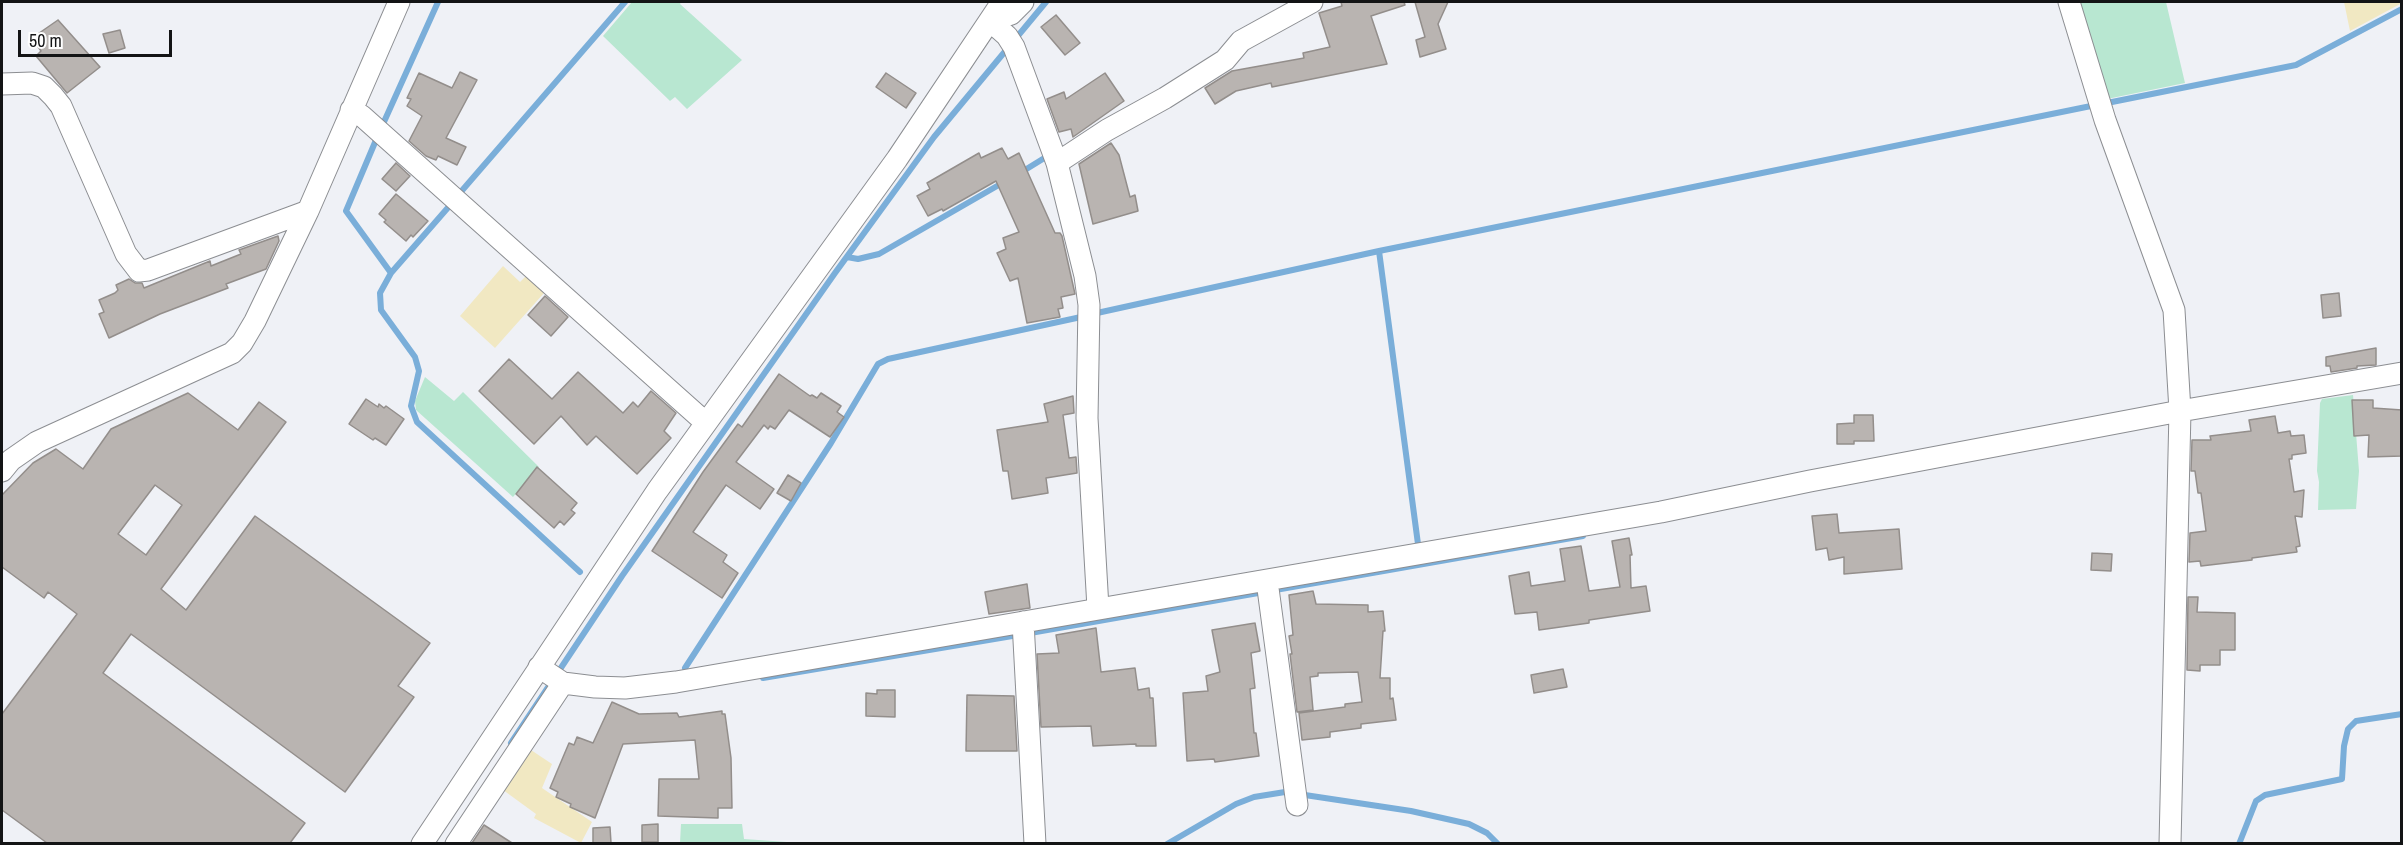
<!DOCTYPE html>
<html>
<head>
<meta charset="utf-8">
<style>
  body { margin:0 }
  #map { position:relative; width:2403px; height:845px; overflow:hidden; background:#eff1f6; font-family:"Archivo Narrow",sans-serif }
  canvas { display:block }
  .frame { position:absolute; inset:0; border:3px solid #131415; pointer-events:none }
  .scale { position:absolute; left:18px; top:30px; width:154px; height:27px; box-sizing:border-box; border:3px solid #131415; border-top:0; padding-left:8px; font-size:18px; line-height:21px; white-space:nowrap; color:#131415; -webkit-text-stroke:4px #fefefe; paint-order:stroke }
</style>
</head>
<body>
<div id="map">
<canvas width="2403" height="845"></canvas>
<div class="frame"></div>
<div class="scale">50 m</div>
</div>
<script>
const context = document.querySelector('canvas').getContext('2d');
context.lineJoin = 'round';
function paint(path, color) { context.fillStyle = color; context.fill(path, 'evenodd'); }
const toPath = rows => new Path2D(rows.map(r => 'M' + r).join(''));
function trace(path, color, width, dash) { context.strokeStyle = color; context.lineWidth = width; context.lineCap = dash ? 'butt' : 'round'; context.setLineDash(dash || []); context.stroke(path); }
const green = toPath([
  [632,2,681,2,680,4,742,60,687,109,675,97,670,101,603,36],
  [2078,2,2166,2,2185,83,2107,99],
  [425,377,454,401,463,392,539,467,513,497,416,410,415,401],
  [2353,395,2359,471,2356,509,2318,510,2319,482,2317,471,2320,403,2322,399],
  [681,824,742,824,744,839,801,843,680,843]
]);
const sand = toPath([
  [2344,2,2401,2,2402,3,2350,31],
  [503,266,520,282,526,276,544,293,495,348,460,316],
  [525,746,552,764,542,788,592,822,581,843,534,818,536,814,499,787]
]);
const stream = toPath([
  [2107,103,2296,65,2402,9],
  [383,124,438,2],
  [376,140,346,211,391,273],
  [1020,173,1046,157],
  [459,194,625,2],
  [452,203,391,273,380,293,381,310,415,357,419,371,411,406,417,422,580,572],
  [1379,251,1418,544],
  [847,257,858,259,879,254,1004,182],
  [1097,313,1379,251,2091,106],
  [685,668,831,443,878,364,888,359,1081,317],
  [763,678,1036,632,1583,536],
  [511,743,622,576,835,273,934,137,1046,2],
  [1167,844,1236,804,1254,797,1285,792,1411,811,1469,824,1487,833,1498,844],
  [2239,844,2256,801,2265,795,2342,779,2344,746,2348,729,2356,721,2402,714]
]);
const building = toPath([
  [1341,2,1404,2,1405,5,1371,16,1387,64,1272,87,1271,83,1236,91,1215,104,1205,88,1232,71,1304,58,1303,53,1330,47,1319,13,1342,6,1341,2],
  [1415,2,1448,2,1438,24,1446,49,1420,57,1416,40,1425,37,1415,2],
  [1056,15,1080,43,1065,55,1041,27,1056,15],
  [58,20,100,67,67,93,36,56,41,51,32,38,58,20],
  [120,30,125,48,109,53,103,34,120,30],
  [460,72,477,80,446,138,466,147,457,165,438,156,436,160,426,156,409,141,422,116,407,106,411,99,407,98,419,73,452,88,460,72],
  [886,73,916,93,906,108,876,87,886,73],
  [1105,73,1124,101,1073,137,1071,129,1059,132,1047,99,1064,92,1066,99,1105,73],
  [1111,143,1119,155,1130,197,1135,195,1138,211,1093,224,1079,164,1111,143],
  [1002,148,1008,159,1019,153,1055,233,1060,233,1062,236,1075,294,1061,297,1063,308,1058,309,1060,317,1027,323,1018,278,1010,281,997,253,1006,249,1003,238,1019,232,996,181,943,211,942,209,928,216,917,196,930,189,927,183,979,153,981,158,1002,148],
  [396,163,410,176,396,191,382,179,396,163],
  [396,194,428,221,413,237,411,235,406,241,384,222,386,220,379,214,396,194],
  [278,236,279,241,266,269,226,284,228,288,160,314,109,338,99,314,104,312,99,300,115,293,118,290,116,285,129,279,135,283,142,283,144,288,210,261,211,266,241,254,239,250,278,236],
  [2339,293,2341,316,2323,318,2321,295,2339,293],
  [545,296,568,317,551,336,528,315,545,296],
  [2376,348,2376,365,2357,366,2357,368,2331,372,2330,366,2326,366,2326,357,2376,348],
  [509,359,552,399,578,372,623,413,633,402,638,407,651,391,676,413,664,431,671,438,637,474,596,436,587,445,561,416,534,444,479,391,509,359],
  [779,374,810,396,812,395,817,398,821,393,841,406,837,412,844,417,830,437,789,410,775,429,770,426,768,429,764,425,736,462,774,489,760,509,726,485,693,532,727,555,723,562,738,573,722,598,652,551,703,472,738,424,742,427,779,374],
  [188,393,238,430,259,402,286,422,161,589,186,610,255,516,430,643,398,686,414,697,345,792,131,634,103,673,305,823,290,843,47,843,2,810,2,714,77,614,48,592,44,598,2,567,2,495,33,463,56,449,83,469,111,429,188,393],
  [155,485,182,505,146,555,118,534,155,485],
  [1073,396,1074,413,1063,415,1069,458,1076,457,1077,473,1046,478,1048,493,1012,499,1008,471,1003,471,997,430,1048,422,1044,404,1073,396],
  [366,399,378,407,379,404,384,408,386,406,404,419,386,445,375,438,373,440,349,424,366,399],
  [2352,400,2373,400,2373,408,2402,410,2402,456,2368,457,2369,435,2354,436,2352,400],
  [1854,415,1873,415,1874,441,1854,441,1854,444,1837,444,1837,424,1854,423,1854,415],
  [2275,416,2278,433,2290,431,2291,436,2304,435,2306,453,2292,455,2292,459,2289,459,2294,492,2304,490,2302,517,2295,516,2300,546,2296,547,2297,552,2252,558,2252,560,2201,566,2200,561,2189,562,2190,533,2206,531,2201,493,2198,493,2195,471,2191,471,2192,440,2211,440,2210,436,2251,431,2249,420,2275,416],
  [537,467,577,503,571,510,575,513,564,525,560,521,554,528,516,494,537,467],
  [788,475,801,483,791,501,777,493,788,475],
  [1837,514,1839,533,1899,529,1902,569,1844,574,1844,557,1829,560,1827,548,1816,550,1812,516,1837,514],
  [1629,538,1632,555,1630,555,1631,588,1646,586,1650,611,1589,620,1589,623,1539,630,1537,612,1515,614,1509,576,1529,572,1531,586,1565,581,1560,549,1581,546,1589,591,1620,587,1612,541,1629,538],
  [2092,553,2112,554,2111,571,2091,570,2092,553],
  [1027,584,1030,608,989,614,985,592,1027,584],
  [1313,591,1316,604,1368,605,1368,612,1383,611,1385,631,1383,631,1380,678,1390,678,1390,699,1393,698,1396,720,1361,724,1361,728,1330,732,1330,737,1302,740,1299,713,1345,707,1345,704,1362,702,1358,672,1318,673,1318,676,1310,677,1313,710,1297,712,1290,654,1292,654,1289,636,1293,635,1289,595,1313,591],
  [2188,597,2198,597,2197,612,2235,613,2235,650,2220,650,2220,665,2200,665,2200,671,2187,670,2188,597],
  [1255,623,1260,651,1251,653,1255,688,1250,689,1254,733,1256,733,1259,756,1215,762,1214,759,1187,761,1183,693,1208,691,1206,676,1220,672,1212,630,1255,623],
  [1096,628,1101,672,1135,668,1138,690,1149,688,1150,698,1153,698,1156,746,1136,746,1136,744,1093,746,1091,726,1041,727,1037,654,1059,653,1056,635,1096,628],
  [1563,669,1567,687,1534,693,1531,675,1563,669],
  [877,690,895,690,895,717,866,716,866,693,877,694,877,690],
  [967,695,1014,696,1017,751,966,751,967,695],
  [612,702,639,714,677,713,679,717,722,711,722,714,725,714,731,758,732,808,718,808,718,818,658,816,659,779,699,779,695,740,623,744,595,818,570,807,571,804,556,797,558,792,550,788,569,743,574,745,577,737,593,743,612,702],
  [658,824,658,842,642,842,642,825,658,824],
  [484,825,512,843,472,843,484,825],
  [610,827,611,843,593,843,593,828,610,827]
]);
const minor = toPath([
  [2069,2,2105,120,2174,310,2180,411,2170,844],
  [990,21,1007,36,1014,47,1057,163,1085,276,1089,305,1087,418,1098,608],
  [990,21,1011,14,1023,2],
  [2,84,32,83,44,87,53,96,61,106,126,254,139,271,148,270,308,211,399,2],
  [351,110,362,116,706,423],
  [1057,163,1107,130,1165,98,1225,60,1241,41,1312,2],
  [2,471,11,460,37,442,232,353,242,343,255,321,308,211],
  [1267,581,1297,805],
  [1023,622,1035,844],
  [539,667,563,683,595,687,625,688,676,682,1661,512,1810,481,2180,411,2402,373],
  [422,844,657,491,897,159,1002,2],
  [456,844,563,683]
]);
paint(green, '#b8e7d1');
paint(sand, '#f1e8c2');
trace(stream, '#7aaed9', 6);
paint(building, '#b9b4b1');
trace(building, '#938e8b', 1.5);
trace(minor, '#8c8e92', 23);
trace(minor, '#fff', 21);
</script>
</body>
</html>
